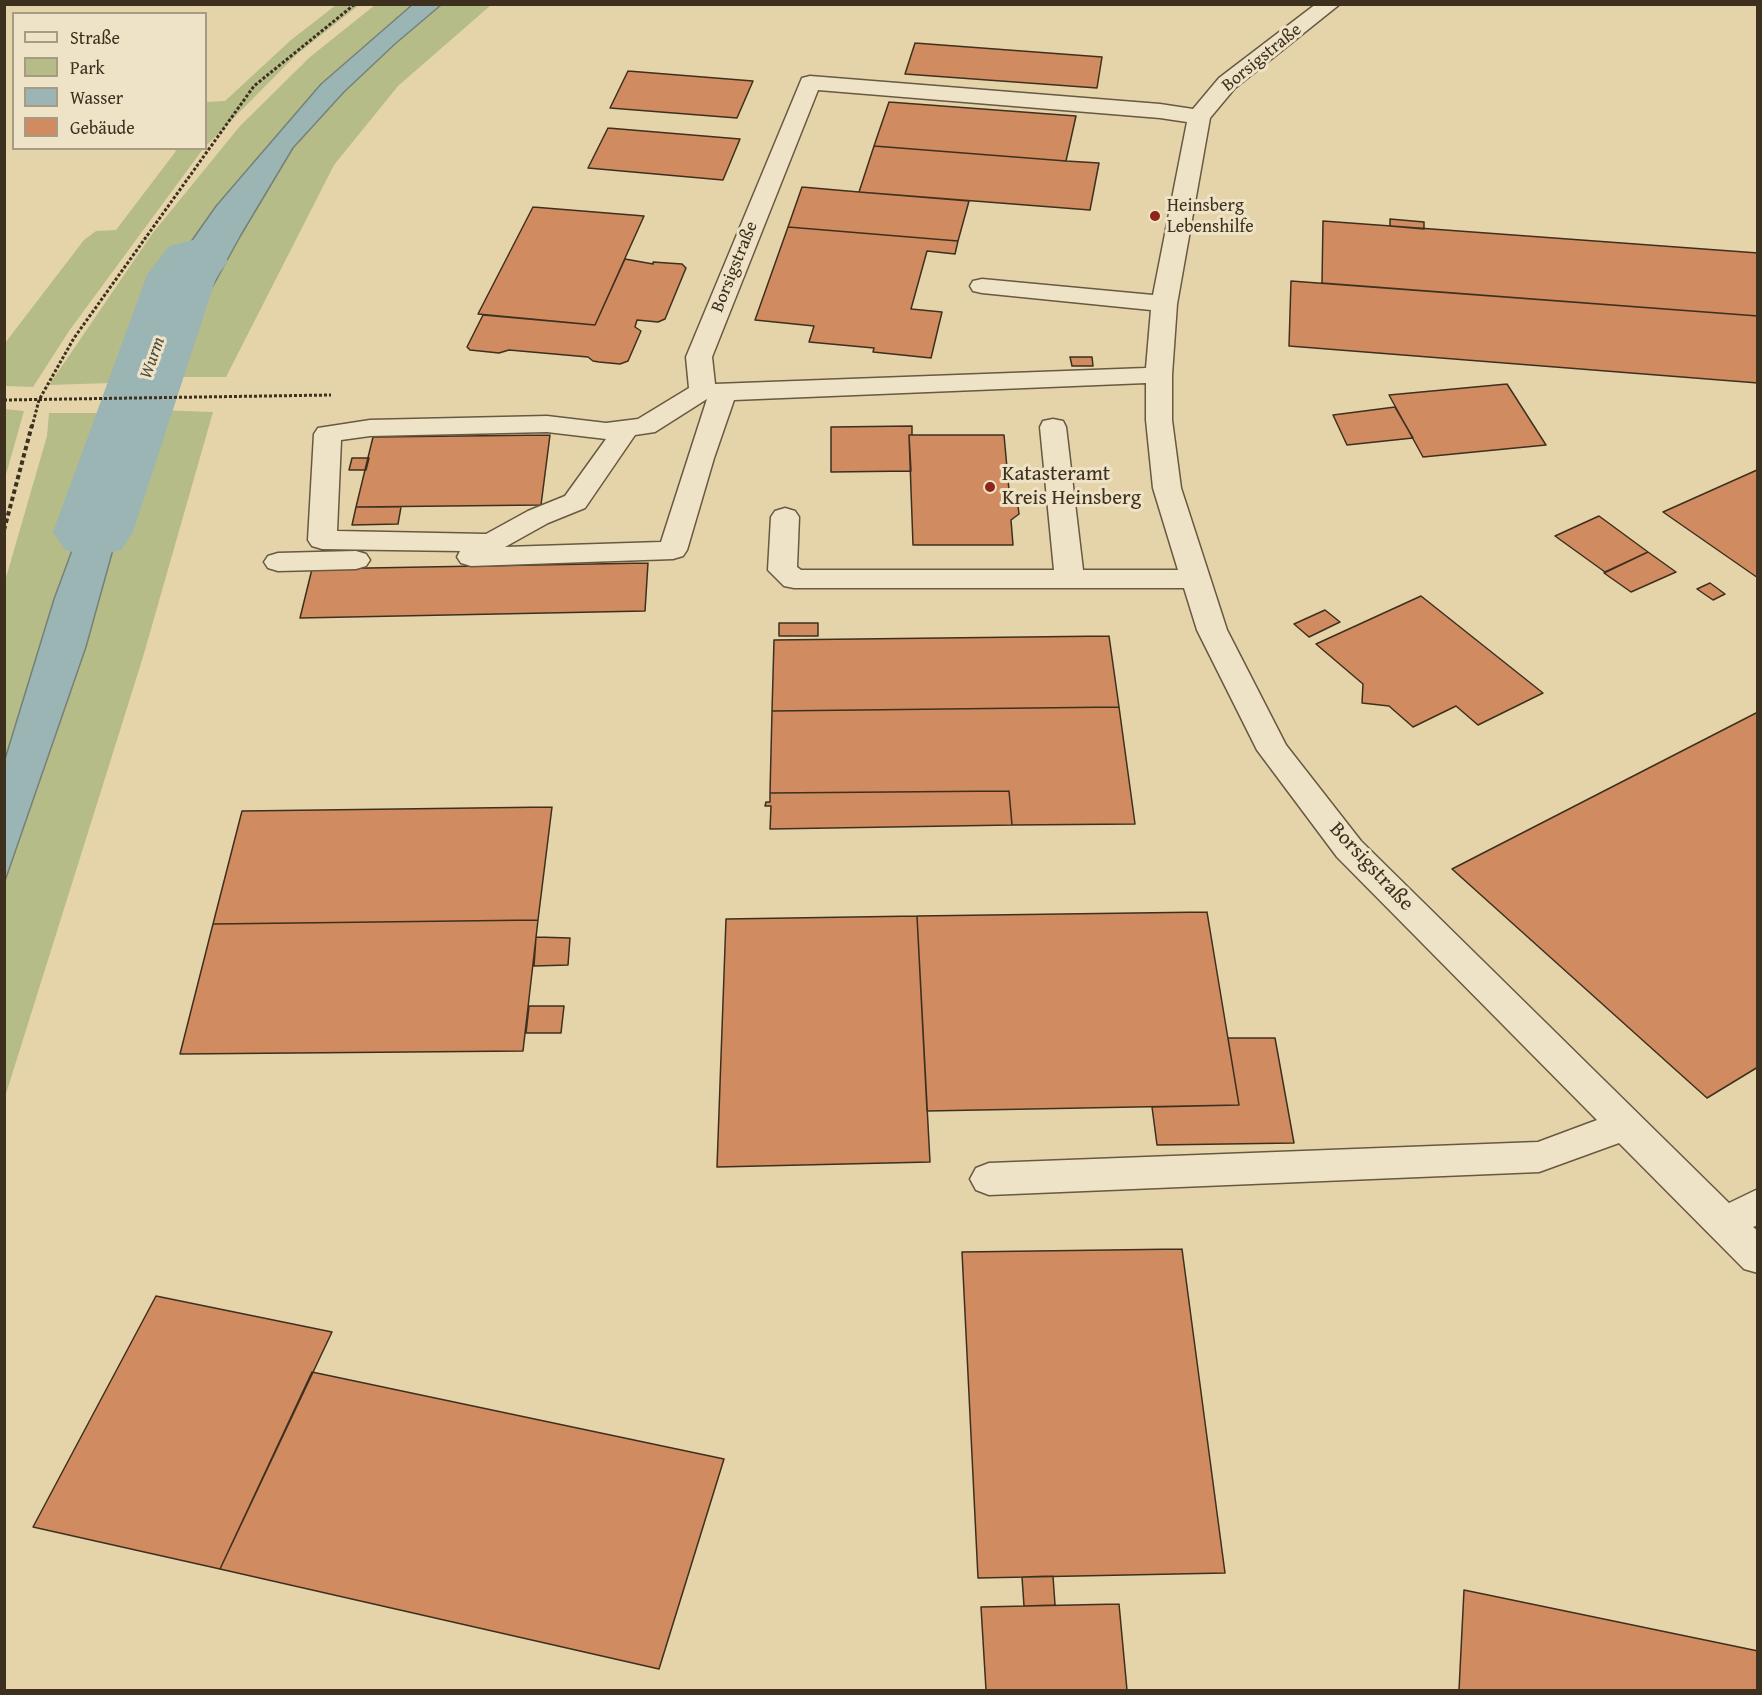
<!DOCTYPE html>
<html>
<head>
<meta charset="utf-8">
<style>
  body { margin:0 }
  #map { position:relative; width:1762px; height:1695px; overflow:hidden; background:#e5d4a9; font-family:"Gentium Book Plus",serif }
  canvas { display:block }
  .frame { position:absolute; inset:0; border:6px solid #3d301f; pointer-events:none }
  .legend { position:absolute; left:12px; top:12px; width:195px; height:138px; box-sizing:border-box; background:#eee3c7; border:2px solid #a79b84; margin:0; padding:8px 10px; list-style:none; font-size:18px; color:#3d301f }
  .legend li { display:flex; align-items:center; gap:12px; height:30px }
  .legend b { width:30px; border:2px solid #a79b84 }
</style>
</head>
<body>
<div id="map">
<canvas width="1762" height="1695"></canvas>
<div class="frame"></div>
<ul class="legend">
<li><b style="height:8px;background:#eee3c7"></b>Straße</li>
<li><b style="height:16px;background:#b5bc87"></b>Park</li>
<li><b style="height:16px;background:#9bb5b4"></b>Wasser</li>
<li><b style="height:16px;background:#d08b60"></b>Gebäude</li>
</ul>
</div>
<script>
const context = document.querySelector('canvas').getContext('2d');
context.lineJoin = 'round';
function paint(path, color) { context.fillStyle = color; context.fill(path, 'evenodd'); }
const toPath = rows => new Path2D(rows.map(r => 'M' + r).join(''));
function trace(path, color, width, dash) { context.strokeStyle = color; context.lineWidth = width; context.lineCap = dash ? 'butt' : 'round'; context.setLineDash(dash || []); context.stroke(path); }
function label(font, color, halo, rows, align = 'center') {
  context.font = font + ' "Gentium Book Plus",serif'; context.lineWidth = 6; context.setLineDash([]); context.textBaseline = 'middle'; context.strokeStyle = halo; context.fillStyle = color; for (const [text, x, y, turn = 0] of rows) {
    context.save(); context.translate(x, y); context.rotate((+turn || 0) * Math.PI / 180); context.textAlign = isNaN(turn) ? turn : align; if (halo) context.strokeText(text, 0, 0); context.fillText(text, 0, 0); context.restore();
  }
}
const green = toPath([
  [336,5,359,5,296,55,206,146,206,102,225,101,291,40],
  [375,5,413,5,321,84,216,206,176,263,111,383,49,385,152,234,240,126,310,57],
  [441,5,491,5,398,86,334,165,226,377,163,377,241,235,293,148,344,92,395,44],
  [173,149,203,149,69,331,33,387,5,386,5,343,84,240,96,231,116,230,176,151],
  [5,409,24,411,5,478,4,409],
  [158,410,213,412,143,657,5,1097,5,881,86,647,124,510],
  [49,413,119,413,119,419,54,599,5,759,5,581,47,436]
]);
const water = toPath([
  [413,4,441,5,395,44,344,92,293,148,241,235,163,377,111,383,176,263,216,206,321,84,413,4],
  [158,410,124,510,86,647,5,881,5,759,54,599,116,431,119,413,158,410]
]);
const river = toPath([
  [193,240,217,246,228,261,216,278,133,532,121,550,93,557,65,550,53,532,147,275,169,246,193,240]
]);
const building = toPath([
  [915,43,1102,57,1097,88,905,74,915,43],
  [628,71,753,81,737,118,610,108,628,71],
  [889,102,1076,116,1066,161,874,146,889,102],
  [608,128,740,139,723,180,588,168,608,128],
  [874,146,1066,161,1099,163,1090,210,859,192,874,146],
  [802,187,859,192,969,201,958,241,788,227,802,187],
  [533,207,644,216,595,325,478,314,533,207],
  [1390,219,1424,222,1424,229,1390,226,1390,219],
  [1323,221,1758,253,1758,316,1322,283,1323,221],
  [788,227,958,241,955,254,927,251,911,309,942,312,931,358,873,352,874,348,809,342,814,326,755,320,788,227],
  [625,259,653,264,653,262,682,264,686,268,665,319,658,322,637,320,635,327,641,331,628,361,620,364,599,362,593,361,588,357,509,350,499,353,470,350,467,347,483,315,595,325,625,259],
  [1291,281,1758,316,1758,383,1289,346,1291,281],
  [1070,357,1092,357,1093,366,1072,366,1070,357],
  [1507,384,1546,445,1423,457,1389,395,1507,384],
  [1395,407,1413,438,1347,445,1333,415,1395,407],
  [912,426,912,435,909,435,911,471,831,472,831,427,912,426],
  [550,435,541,505,356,507,373,437,550,435],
  [909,435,1004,435,1010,501,1018,506,1019,514,1011,520,1013,545,913,545,909,435],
  [352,458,369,458,366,470,349,470,352,458],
  [1757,470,1758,471,1758,578,1663,512,1757,470],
  [356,507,401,507,398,524,352,525,356,507],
  [1599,516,1648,552,1605,572,1555,536,1599,516],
  [1648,552,1676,572,1631,592,1604,573,1648,552],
  [648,563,645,611,300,618,312,569,648,563],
  [1710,583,1725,594,1713,600,1697,589,1710,583],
  [1421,596,1543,693,1478,725,1456,706,1413,727,1389,706,1362,703,1363,684,1316,644,1421,596],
  [1325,610,1340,622,1309,637,1294,624,1325,610],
  [779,623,818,623,818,636,779,636,779,623],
  [1109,636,1119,707,772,711,774,640,1109,636],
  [1119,707,1135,824,1012,825,1009,791,770,793,772,711,1119,707],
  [1758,712,1758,1067,1707,1098,1452,869,1758,712],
  [1009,791,1012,825,770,829,771,806,765,806,766,802,770,802,770,793,1009,791],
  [552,807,538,920,213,924,242,811,552,807],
  [1207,912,1239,1105,927,1111,917,916,1207,912],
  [917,916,930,1162,717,1167,726,919,917,916],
  [538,920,523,1051,180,1054,213,924,538,920],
  [536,937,570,938,568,965,534,966,536,937],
  [529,1006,564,1006,561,1033,526,1033,529,1006],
  [1228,1038,1275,1038,1294,1143,1157,1145,1152,1107,1239,1105,1228,1038],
  [1182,1249,1225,1573,978,1578,962,1252,1182,1249],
  [156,1296,332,1332,220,1569,33,1527,156,1296],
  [312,1372,724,1459,659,1669,220,1569,312,1372],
  [1053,1576,1055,1605,1024,1606,1022,1577,1053,1576],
  [1464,1590,1758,1651,1758,1690,1459,1690,1464,1590],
  [1119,1604,1127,1690,986,1690,981,1607,1119,1604]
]);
const pathFar1 = toPath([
  [4,400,331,395],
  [32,427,39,400,74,338,254,86,355,4]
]);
const path = toPath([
  [4,530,32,425]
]);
const minor = toPath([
  [1316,4,1340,4,1235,88,1210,118,1177,304,1172,375,1172,420,1181,488,1227,630,1286,745,1361,841,1729,1203,1758,1189,1758,1225,1753,1227,1758,1231,1758,1273,1744,1269,1619,1143,1539,1172,989,1195,976,1190,970,1179,976,1168,989,1163,1538,1142,1597,1120,1337,857,1257,750,1197,630,1184,588,794,588,784,586,768,570,771,517,775,511,785,508,795,511,799,517,797,567,801,570,1054,570,1040,427,1043,421,1053,419,1063,421,1066,427,1083,570,1178,570,1153,488,1146,420,1146,383,734,400,714,458,687,550,683,556,673,559,471,566,461,563,457,557,460,551,322,549,312,546,308,540,314,434,318,428,370,420,547,416,606,423,638,419,689,388,686,357,802,78,810,76,1160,104,1193,109,1219,78,1316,4],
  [818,90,1160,118,1187,122,1153,295,982,279,973,281,970,286,973,291,982,293,1151,310,1146,368,715,384,712,357,818,90],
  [707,399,661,542,505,547,548,523,585,508,635,435,655,432,707,399],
  [547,432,606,439,565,496,528,511,486,534,337,531,341,440,370,436,547,432],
  [356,551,366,554,370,560,366,566,356,569,278,571,268,568,264,562,268,556,278,553,356,551]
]);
const markers = [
  [1155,216,6,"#8f2418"],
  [990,487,6,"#8f2418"]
];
const farStreetnames = [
  ["Borsigstraße",1262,58,-39],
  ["Borsigstraße",735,267,-68]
];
const farPoinames = [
  ["Heinsberg",1167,206],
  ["Lebenshilfe",1167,227]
];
const farWaternames = [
  ["Wurm",153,358,-71]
];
const poiNames = [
  ["Katasteramt",1002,475],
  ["Kreis Heinsberg",1002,499]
];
const streetNames = [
  ["Borsigstraße",1371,867,47]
];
paint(green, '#b5bc87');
paint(water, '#9bb5b4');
trace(water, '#758078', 1.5);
paint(river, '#9bb5b4');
paint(building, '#d08b60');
trace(building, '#3d301f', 1.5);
trace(minor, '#675942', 3);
trace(pathFar1, '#3d301f', 3, [3, 2]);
trace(path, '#3d301f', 4, [4.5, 3]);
paint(minor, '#eee3c7');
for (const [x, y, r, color] of markers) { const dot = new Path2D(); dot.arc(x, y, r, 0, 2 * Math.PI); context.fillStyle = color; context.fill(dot); trace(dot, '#eee3c7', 2); }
label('18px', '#3d301f', '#eee3c7', farStreetnames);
label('18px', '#3d301f', '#eee3c7', farPoinames, 'left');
label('italic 18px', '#504b3d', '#eee3c7', farWaternames);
label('21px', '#3d301f', '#eee3c7', poiNames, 'left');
label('21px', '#3d301f', '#eee3c7', streetNames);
</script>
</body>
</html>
